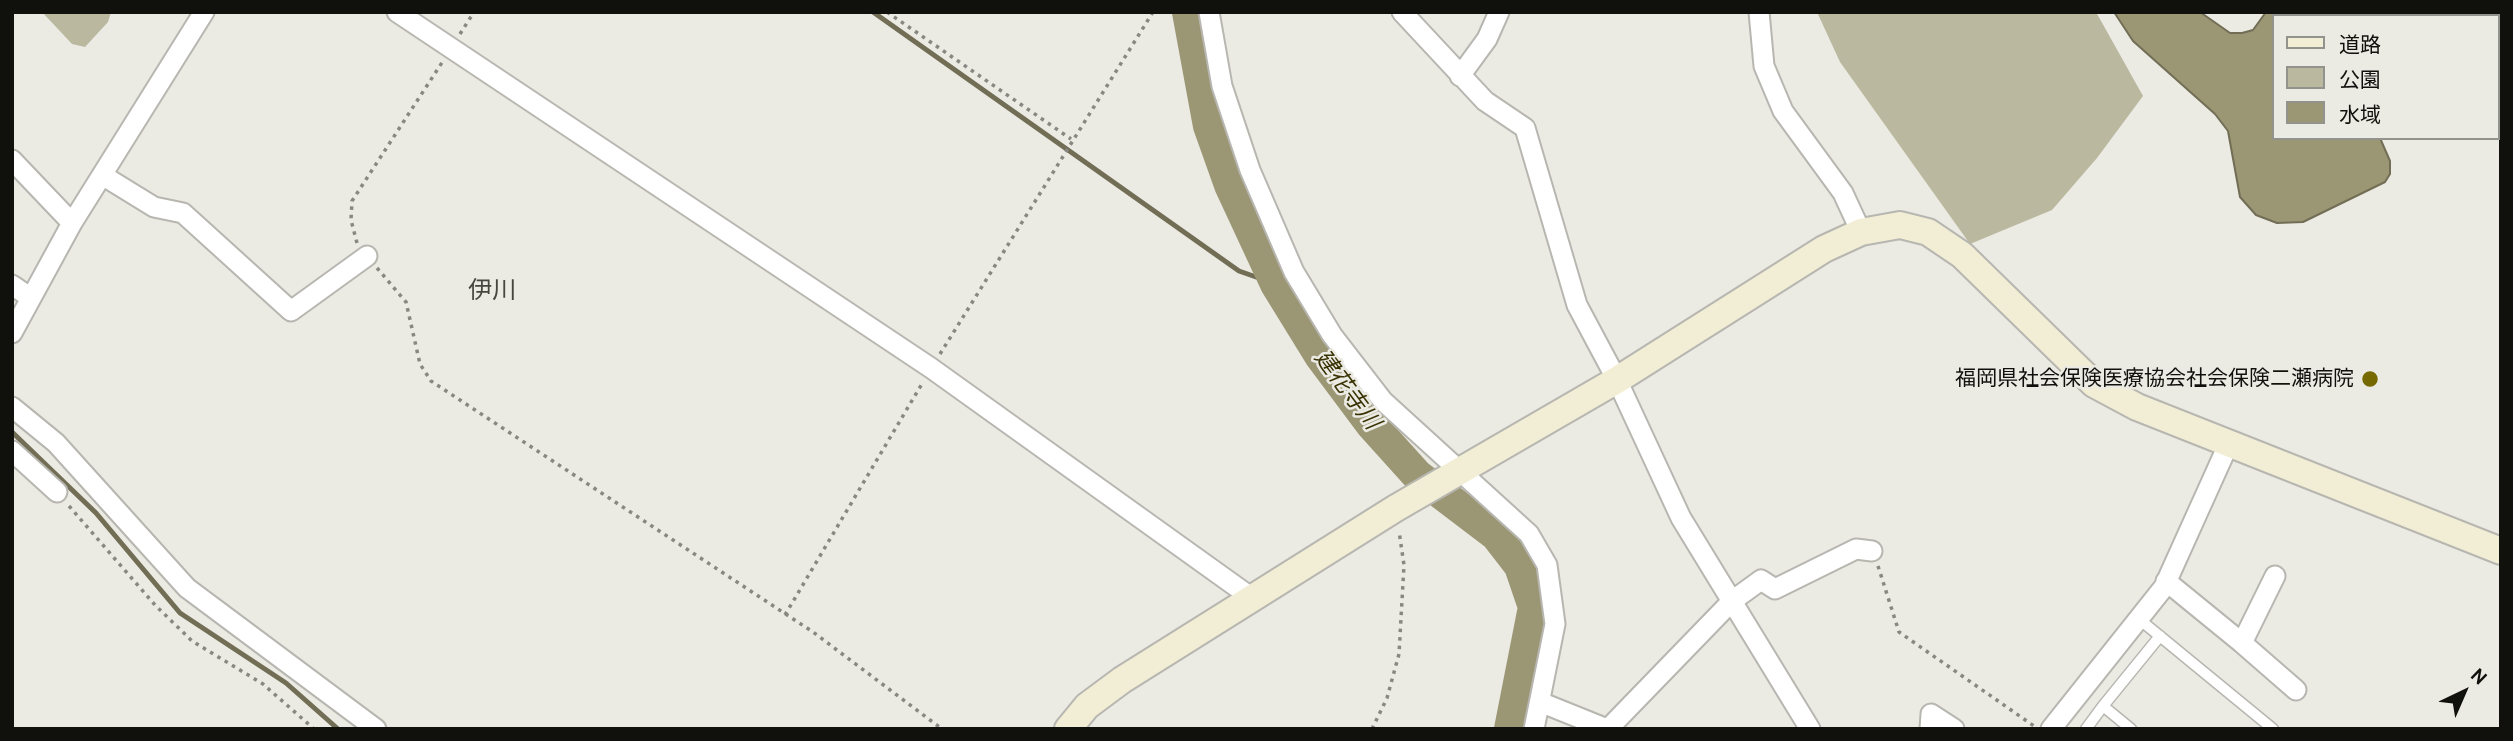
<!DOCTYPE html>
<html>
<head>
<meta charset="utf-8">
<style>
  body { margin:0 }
  #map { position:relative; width:2513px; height:741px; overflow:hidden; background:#ebeae3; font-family:Cabin,"Noto Sans JP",sans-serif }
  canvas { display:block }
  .frame { position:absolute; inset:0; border:14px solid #10100d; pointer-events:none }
  .legend { position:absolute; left:2272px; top:14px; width:228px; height:126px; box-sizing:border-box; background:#ebeae3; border:2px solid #93938d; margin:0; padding:9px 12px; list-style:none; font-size:21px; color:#10100d }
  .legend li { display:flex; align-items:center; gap:14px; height:35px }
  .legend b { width:35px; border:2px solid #93938d }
  .north { position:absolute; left:2429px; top:657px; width:70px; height:70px; -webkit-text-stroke:5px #ebeae3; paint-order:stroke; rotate:44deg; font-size:19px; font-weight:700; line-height:28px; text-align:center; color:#10100d }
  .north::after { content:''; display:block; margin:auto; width:24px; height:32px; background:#10100d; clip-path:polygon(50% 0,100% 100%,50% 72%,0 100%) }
</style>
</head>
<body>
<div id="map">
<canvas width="2513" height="741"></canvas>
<div class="frame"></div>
<ul class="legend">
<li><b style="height:9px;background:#f2eed5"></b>道路</li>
<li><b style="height:19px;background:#bbb8a0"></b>公園</li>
<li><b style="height:19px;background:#9b9674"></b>水域</li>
</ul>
<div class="north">N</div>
</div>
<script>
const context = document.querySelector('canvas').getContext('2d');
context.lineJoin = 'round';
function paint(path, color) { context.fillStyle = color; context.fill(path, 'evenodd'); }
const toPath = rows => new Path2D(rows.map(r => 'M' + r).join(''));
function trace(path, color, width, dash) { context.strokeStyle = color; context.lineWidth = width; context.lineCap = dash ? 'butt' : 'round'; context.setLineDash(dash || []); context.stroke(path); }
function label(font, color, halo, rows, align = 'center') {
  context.font = font + ' Cabin,"Noto Sans JP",sans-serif'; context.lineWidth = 5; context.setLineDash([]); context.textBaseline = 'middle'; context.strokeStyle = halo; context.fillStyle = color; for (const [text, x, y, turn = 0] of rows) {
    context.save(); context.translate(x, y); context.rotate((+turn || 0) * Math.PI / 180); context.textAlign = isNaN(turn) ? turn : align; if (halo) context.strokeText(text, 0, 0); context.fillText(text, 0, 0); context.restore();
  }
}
const green = toPath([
  [42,12,111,12,108,22,85,47,72,44],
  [1817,12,2096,12,2143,96,2097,158,2052,210,1970,244,1840,62]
]);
const water = toPath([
  [2114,12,2200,12,2230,33,2242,33,2253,30,2266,12,2329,12,2328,16,2273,16,2273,138,2380,138,2390,161,2390,174,2385,182,2303,222,2277,223,2256,215,2240,197,2228,131,2215,114,2133,41,2114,12]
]);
const stream = toPath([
  [873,12,1239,271,1276,284],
  [12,432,96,513,180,613,286,683,338,729]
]);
const river = toPath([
  [1188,12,1209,126,1230,185,1276,284,1321,357,1371,424,1417,475,1496,535,1520,566,1534,607,1510,729]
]);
const path = toPath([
  [887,12,1071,139],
  [460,34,474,12],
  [357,243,351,220,352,201,443,61],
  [377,268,406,302,420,364,431,381,813,632,942,729],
  [940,354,1153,12],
  [69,506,155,605,192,641,263,684,314,729],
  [1878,566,1899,632,2034,726],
  [785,615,923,382],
  [1372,729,1387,698,1399,654,1404,565,1399,531]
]);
const lane = toPath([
  [2139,619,2273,729],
  [2086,729,2103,706],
  [2131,729,2103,706,2160,636]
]);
const street = toPath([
  [397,12,931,368,1252,598],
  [1209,12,1222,86,1250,170,1294,272,1332,335,1383,401,1529,534,1547,565,1555,624,1534,729],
  [1402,12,1485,101,1525,128,1577,305,1617,380,1681,518,1810,729],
  [1759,12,1764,66,1783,111,1843,193,1861,232],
  [1460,76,1487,39,1499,12],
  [12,160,72,223],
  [102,175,154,207,183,213,291,311,367,256],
  [12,285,31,298],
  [12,333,72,223,204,12],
  [12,407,56,443,187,588,376,729],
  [12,451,57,492],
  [2166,581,2242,643,2275,576],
  [2242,643,2296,690],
  [1540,702,1607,729],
  [1608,729,1732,601,1761,580,1775,589,1856,549,1872,551],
  [1930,729,1931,714,1954,729],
  [2051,729,2164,587,2229,443]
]);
const secondary = toPath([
  [1068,729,1087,706,1122,680,1396,508,1617,380,1824,249,1861,232,1900,225,1928,232,1962,255,2094,384,2137,407,2501,551]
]);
const markers = [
  [2370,379,9,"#766900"]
];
const poiNames = [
  ["福岡県社会保険医療協会社会保険二瀬病院",2354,379]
];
const waterNames = [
  ["建花寺川",1347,390,53]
];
const quarterNames = [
  ["伊川",492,291]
];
paint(green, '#bbb8a0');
paint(water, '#9b9674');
trace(water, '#716e55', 2);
trace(stream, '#716e55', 5);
trace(river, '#9b9674', 32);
trace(lane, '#b7b6b0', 13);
trace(street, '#b7b6b0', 23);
trace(secondary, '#b7b6b0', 30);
trace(path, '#888782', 3.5, [3.5, 5]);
trace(lane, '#fff', 10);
trace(street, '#fff', 19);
trace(secondary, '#f2eed5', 26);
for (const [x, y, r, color] of markers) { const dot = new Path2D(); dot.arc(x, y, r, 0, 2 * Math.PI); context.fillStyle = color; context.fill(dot); trace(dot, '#ebeae3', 2.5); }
label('21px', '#10100d', '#ebeae3', poiNames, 'right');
label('italic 23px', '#393304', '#ebeae3', waterNames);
label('24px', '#474641', '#ebeae3', quarterNames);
</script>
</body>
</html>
